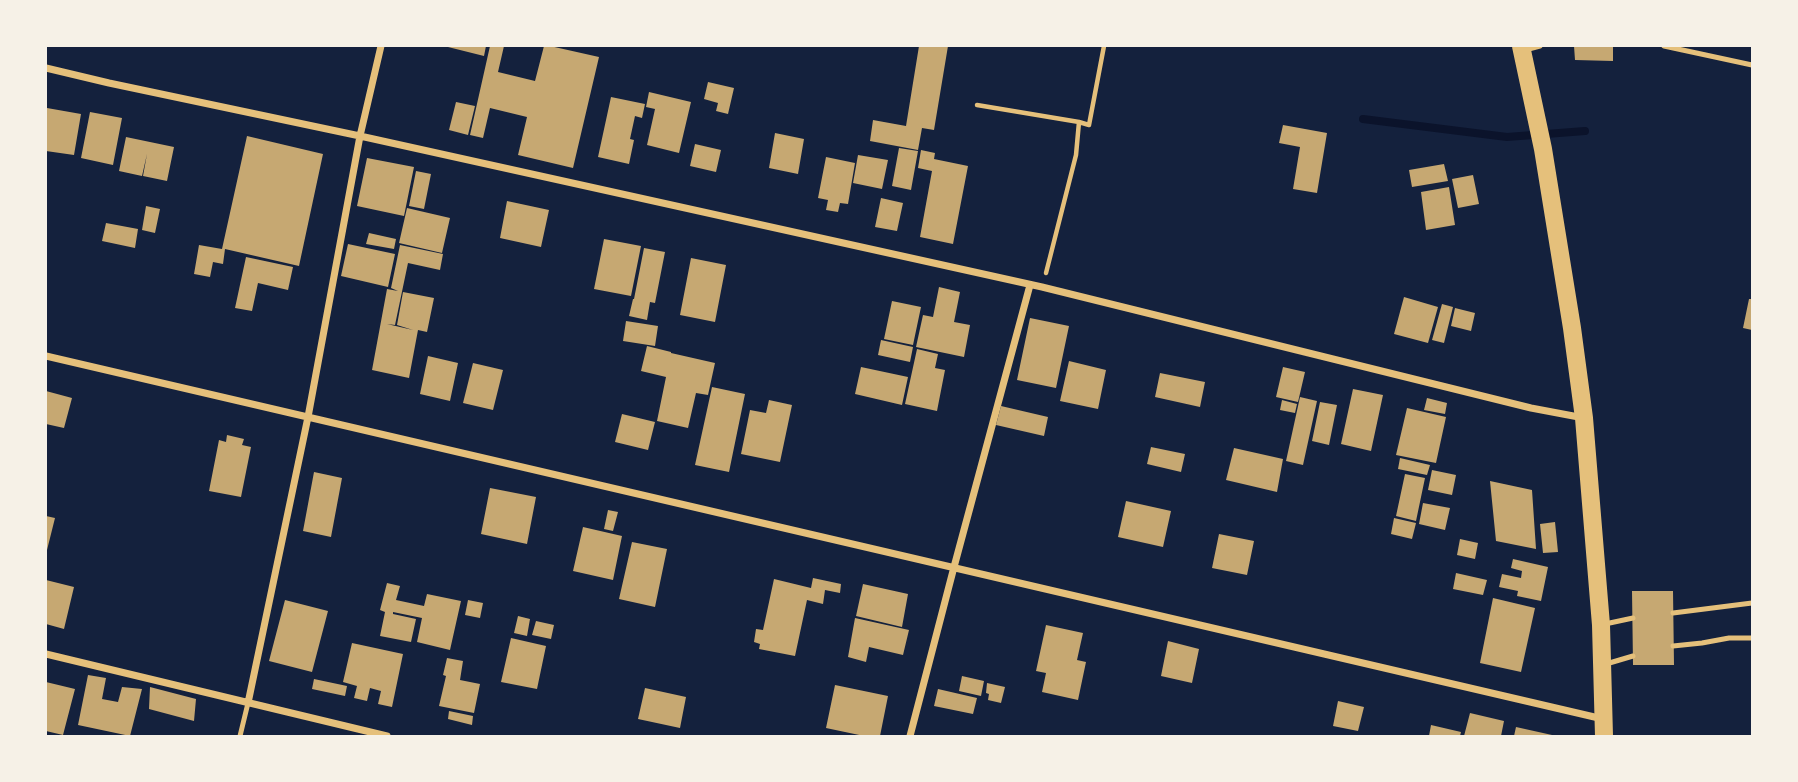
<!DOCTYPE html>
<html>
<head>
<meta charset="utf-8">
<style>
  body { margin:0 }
  #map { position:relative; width:1798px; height:782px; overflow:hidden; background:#14213d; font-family:Manrope,sans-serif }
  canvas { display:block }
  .frame { position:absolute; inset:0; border:47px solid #f6f1e7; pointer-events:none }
</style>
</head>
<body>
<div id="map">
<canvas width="1798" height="782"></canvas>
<div class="frame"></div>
</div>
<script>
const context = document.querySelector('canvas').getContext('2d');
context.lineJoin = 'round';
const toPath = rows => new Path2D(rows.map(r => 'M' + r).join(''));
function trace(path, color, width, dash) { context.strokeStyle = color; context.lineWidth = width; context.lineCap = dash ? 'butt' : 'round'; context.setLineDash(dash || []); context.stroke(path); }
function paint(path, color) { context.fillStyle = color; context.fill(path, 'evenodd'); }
const stream = toPath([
  [1363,119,1507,137,1585,131]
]);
const building = toPath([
  [444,46,486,46,484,56],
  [490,46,504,46,498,72,535,81,544,46,550,46,599,57,573,168,518,155,527,117,490,108,483,138,470,135],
  [919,46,948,46,934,130,922,128,918,150,870,141,873,120,906,126],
  [1574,46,1613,46,1613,61,1575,60],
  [708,82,734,88,728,114,716,111,718,103,704,99],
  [649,92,691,102,679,153,647,145,655,109,646,107],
  [611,97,645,104,642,118,635,116,630,139,634,140,629,164,598,157],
  [456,102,475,106,468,135,449,130],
  [47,108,81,114,74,155,46,151,46,119],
  [90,112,122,118,113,165,81,158],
  [1283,125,1327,133,1317,193,1293,189,1300,147,1279,143],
  [775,133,804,139,798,174,769,168],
  [247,136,323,154,299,266,225,249,223,264,213,262,210,277,194,274,199,245,222,249],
  [126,137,174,147,167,181,143,176,147,154,142,176,119,171],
  [695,144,721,150,716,172,690,166],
  [899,148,918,151,911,190,892,186],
  [921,150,935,153,934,159,968,166,953,244,920,237,932,171,918,168],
  [858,155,888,160,882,189,853,183],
  [826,157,855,163,848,204,840,203,838,212,826,210,828,200,818,198],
  [367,158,414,167,404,216,357,206],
  [1444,164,1448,181,1412,187,1409,170],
  [416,171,431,174,424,209,409,206],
  [1473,175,1479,204,1458,208,1452,179],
  [1449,187,1455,225,1426,230,1421,192],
  [881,198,903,203,897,231,875,227],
  [507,201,549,210,541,247,500,238],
  [146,206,160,209,155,233,142,230],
  [407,208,450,218,442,253,399,243],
  [106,223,138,229,135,248,102,241],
  [369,233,396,239,394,249,366,244],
  [604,239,641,246,631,296,594,289],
  [348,244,395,254,388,287,341,276],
  [400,245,443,254,440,270,408,263,395,325,387,324,413,330,397,325,403,292,434,298,427,332,418,330,409,378,372,370,387,289,398,291,391,288],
  [644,248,665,252,655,303,650,302,647,320,629,316,633,299,634,299],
  [246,257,293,267,288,290,258,283,252,311,235,308],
  [691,258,726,265,715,322,680,315],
  [939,287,960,292,954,322,970,325,964,357,916,347,923,315,933,317],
  [1404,297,1438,307,1428,343,1394,334],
  [1749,299,1752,299,1752,330,1743,328],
  [892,301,921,307,913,345,884,339],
  [1442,304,1453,307,1444,343,1432,340],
  [1455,308,1475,313,1471,331,1451,326],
  [1030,318,1069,326,1056,388,1017,380],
  [626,321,658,326,655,346,623,341],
  [881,340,913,347,910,362,878,355],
  [647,346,671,352,671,353,715,363,708,395,696,393,688,428,657,421,666,377,641,371],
  [917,349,938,354,935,368,945,370,937,411,905,404],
  [428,356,458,363,450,401,420,394],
  [1069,361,1106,370,1098,409,1060,401],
  [473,363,503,370,493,410,463,403],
  [861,367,908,377,902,405,855,394],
  [1283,367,1305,372,1298,402,1276,397],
  [1160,373,1205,382,1200,407,1155,397],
  [712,387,745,394,729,472,695,465],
  [1353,389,1383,395,1371,451,1341,444],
  [46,391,72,398,64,428,46,424],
  [1300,397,1317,401,1303,465,1286,461],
  [1427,398,1447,403,1445,414,1424,410],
  [769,400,792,405,780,462,741,454,750,410,766,413],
  [1282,400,1297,404,1295,413,1280,410],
  [1320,402,1337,405,1329,445,1312,441],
  [1001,406,1048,417,1044,436,996,425],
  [1407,408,1446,417,1436,463,1396,455],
  [622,414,655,422,648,450,615,442],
  [227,435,244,439,242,445,251,447,241,497,209,491,219,440,226,442],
  [1151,447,1185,454,1181,472,1147,464],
  [1234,448,1283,459,1277,492,1226,480],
  [1400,458,1430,465,1427,475,1398,469],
  [1432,470,1456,475,1452,495,1428,490],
  [314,472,342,478,331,537,303,531],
  [1405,474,1425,478,1416,521,1396,516],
  [1490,481,1532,490,1536,549,1496,541],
  [490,488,536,497,527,544,481,534],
  [1126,501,1171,511,1163,547,1118,537],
  [1423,503,1450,508,1445,530,1419,524],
  [608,510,618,512,613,531,604,529],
  [46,516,55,518,46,554],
  [1394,518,1416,523,1412,539,1391,534],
  [1555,522,1558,552,1543,553,1540,524],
  [583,527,622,536,613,580,573,571],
  [1219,534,1254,541,1247,575,1212,568],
  [1460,539,1478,543,1475,559,1457,555],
  [632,542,667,549,655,607,619,599],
  [1513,559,1548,567,1541,601,1517,596,1518,591,1499,587,1502,574,1521,578,1522,571,1511,568],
  [1456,573,1487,580,1483,595,1453,589],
  [813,578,841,584,840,593,825,590,823,604,807,600,795,656,759,649,760,644,754,642,756,629,763,630,774,579,811,588],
  [46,580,74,587,64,629,46,624],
  [387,583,400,586,396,600,424,606,427,594,461,601,450,650,417,642,422,618,393,612,393,614,416,619,411,642,380,636,385,612,380,610],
  [863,584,908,594,902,627,856,616],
  [1632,591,1673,591,1674,665,1633,665],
  [1493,598,1535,608,1521,672,1480,663],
  [285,600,328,611,312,672,269,661],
  [468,600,483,603,480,618,465,615],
  [518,616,530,619,527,636,514,633],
  [855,618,909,630,903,655,869,647,866,662,848,657],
  [536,621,554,625,551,639,532,635],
  [1046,625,1083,633,1077,660,1086,662,1078,700,1042,692,1046,673,1036,671],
  [511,638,546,646,537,689,501,682],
  [1168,641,1199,649,1192,683,1161,676],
  [352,643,403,654,392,707,378,704,381,691,370,688,367,701,354,698,357,686,343,682],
  [447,658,463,661,460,680,480,684,474,713,439,706,446,676,443,675],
  [88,675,106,678,102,699,118,702,122,687,142,689,130,736,78,725],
  [962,676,984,681,981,696,959,691],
  [314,679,347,686,345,696,312,689],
  [46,682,75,689,63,735,46,731],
  [987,683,1005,687,1001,703,988,700,989,694,986,693],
  [835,685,888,696,880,736,864,736,826,728],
  [150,687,196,699,194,721,149,709],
  [645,688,686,697,680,728,638,719],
  [938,689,977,698,973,714,934,706],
  [1338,701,1364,707,1358,731,1333,726],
  [449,711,473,716,472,725,448,719],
  [1470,713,1504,721,1501,736,1464,736],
  [1431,725,1461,732,1460,736,1429,736],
  [1516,727,1552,735,1552,736,1514,736]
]);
const path = toPath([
  [977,105,1079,122],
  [1046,273,1076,155,1079,122,1089,125,1104,46]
]);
const service = toPath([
  [1664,46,1752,65],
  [1525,50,1540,46],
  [1673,613,1752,603],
  [1605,624,1633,618],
  [1673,646,1702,643,1729,638,1752,638],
  [1606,664,1633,656],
  [240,736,248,703]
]);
const minor = toPath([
  [46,68,109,83,360,136,1042,287,1531,408,1584,418],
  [46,356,1603,719],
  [46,654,387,736],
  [248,703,308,417,360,136,381,46],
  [910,736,954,567,1030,285]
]);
const primary = toPath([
  [1521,46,1543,149,1572,328,1584,418,1601,625,1604,736]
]);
trace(stream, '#0b132b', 8);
paint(building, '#c6a872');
trace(path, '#e5c07b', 4.5);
trace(service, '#e5c07b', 5);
trace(minor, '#e5c07b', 7);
trace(primary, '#e5c07b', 18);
</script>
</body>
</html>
